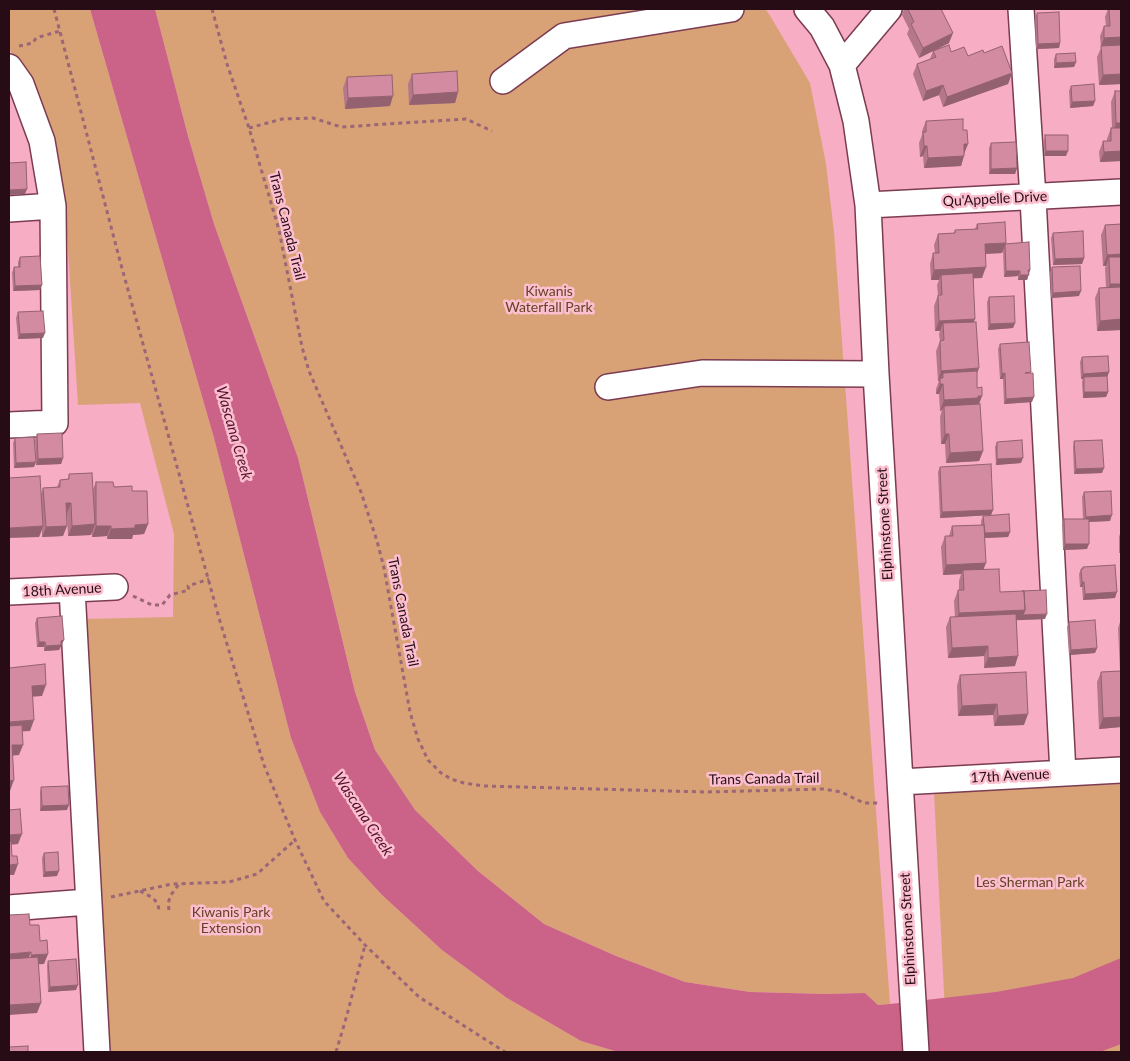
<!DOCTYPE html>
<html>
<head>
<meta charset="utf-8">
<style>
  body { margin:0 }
  #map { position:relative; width:1130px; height:1061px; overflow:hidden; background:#f7adc3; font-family:Lato,sans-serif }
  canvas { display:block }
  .frame { position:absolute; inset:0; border:10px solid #270c16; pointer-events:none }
</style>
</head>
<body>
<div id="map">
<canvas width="1130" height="1061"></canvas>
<div class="frame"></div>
</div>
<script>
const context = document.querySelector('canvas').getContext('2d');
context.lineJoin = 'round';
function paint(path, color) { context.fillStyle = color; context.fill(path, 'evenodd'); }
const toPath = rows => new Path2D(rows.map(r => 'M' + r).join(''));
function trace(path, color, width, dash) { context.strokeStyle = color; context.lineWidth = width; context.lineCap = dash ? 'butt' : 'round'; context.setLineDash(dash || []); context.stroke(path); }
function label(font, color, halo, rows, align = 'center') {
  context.font = font + ' Lato,sans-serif'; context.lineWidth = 5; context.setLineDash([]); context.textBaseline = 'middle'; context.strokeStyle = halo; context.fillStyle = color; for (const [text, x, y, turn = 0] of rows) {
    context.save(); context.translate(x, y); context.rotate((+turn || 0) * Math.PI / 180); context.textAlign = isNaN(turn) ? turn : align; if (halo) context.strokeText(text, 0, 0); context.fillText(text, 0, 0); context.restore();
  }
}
const green = toPath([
  [9,9,90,9,214,438,291,738,320,812,348,858,382,895,442,950,507,998,581,1041,618,1052,107,1052,83,619,173,617,174,534,140,403,78,405,66,218,43,114,9,48],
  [155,9,765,9,769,14,810,83,826,164,834,232,890,1004,878,1005,865,993,826,994,750,992,685,982,616,956,544,924,478,871,415,810,375,750,355,692,298,458,214,224,188,136],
  [1121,784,1121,1052,947,1052,934,792]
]);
const water = toPath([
  [90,9,155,9,188,136,214,224,298,458,355,692,375,750,415,810,478,871,544,924,616,956,685,982,750,992,826,994,865,993,878,1005,890,1004,996,992,1073,978,1121,958,1121,1044,1100,1052,618,1052,581,1041,507,998,442,950,382,895,348,858,320,812,291,738,214,438]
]);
const path = toPath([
  [54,9,120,261,219,618,264,765,295,840,324,901,365,945,419,997,505,1052],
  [212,9,227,64,249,128,279,230,302,347,309,371,361,492,377,541,384,568,410,712,418,739,428,760,441,773,451,779,464,783,484,786,706,792,824,789,841,792,864,803,880,803],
  [19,46,33,43,36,38,60,31],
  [249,128,282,119,313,118,341,127,466,119,492,131],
  [133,596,152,605,162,605,170,595,189,590,188,586,209,579],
  [140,891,153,898,158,904,159,911],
  [111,897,172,884,229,882,257,874,295,840],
  [169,910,168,903,171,895,179,884],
  [336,1052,347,1015,365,945]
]);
const minor = toPath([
  [807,9,822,27,842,65,856,121,868,205,876,374,916,1052],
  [1021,9,1033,198,1063,773],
  [842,65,889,9],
  [9,67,21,84,42,141,53,206,55,423,9,425],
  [503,81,564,36,731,9],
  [868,205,1121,192],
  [9,209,53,206],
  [608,387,702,373,876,374],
  [72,589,97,1052],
  [9,592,115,587],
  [900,782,1121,770],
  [9,908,88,902]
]);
const wall = toPath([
  [904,9,941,9,949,43,936,50,951,52,968,56,984,53,1012,73,1008,84,943,107,939,95,923,101,913,74,917,64,930,59,933,51,919,58,907,34,909,29,902,15],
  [1108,9,1121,9,1121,84,1099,85,1097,57,1101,48,1100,36,1104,26,1106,26,1105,17],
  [1037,13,1060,43,1059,48,1036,49,1035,18],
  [1056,54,1076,62,1074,67,1054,68,1054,59],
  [412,74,458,92,455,103,409,105,408,84],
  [347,77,390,106,345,109,343,88],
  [1071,86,1095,101,1093,106,1070,108,1069,91],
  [1115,91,1121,91,1121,161,1100,162,1099,152,1103,141,1107,141,1107,139,1111,128,1112,128,1111,102],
  [926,121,964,154,961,166,924,168,923,156,920,157,919,143,922,135,922,131],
  [1045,135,1066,156,1044,156,1044,140],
  [991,143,1017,168,1015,174,989,174,989,148],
  [977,224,1006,244,1030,270,1027,280,1018,280,1018,276,1004,277,1003,250,1002,253,985,254,982,278,973,278,974,322,977,388,982,396,979,404,983,451,979,461,946,463,945,444,941,444,940,417,942,410,940,411,939,394,936,394,936,389,939,381,938,381,936,351,940,341,939,334,940,331,935,331,934,306,938,295,937,285,939,280,931,280,930,264,933,253,935,253,934,245,938,234,954,233,955,230,975,229],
  [1121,224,1121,330,1097,331,1095,298,1099,288,1106,287,1105,268,1106,266,1103,266,1101,235,1105,225],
  [1053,233,1084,258,1082,264,1053,265,1051,238],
  [20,257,40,290,13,291,12,273,14,267,18,267,18,262],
  [1052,267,1079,296,1051,298,1050,272],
  [989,297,1015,323,1013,328,988,330,987,302],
  [18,312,43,338,18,339,16,318],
  [1000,344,1030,373,1032,402,1004,404,1003,379,1000,379,998,349],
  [1082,357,1109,372,1107,377,1108,392,1106,397,1083,398,1082,382,1083,379,1081,379,1080,362],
  [37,434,63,458,61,464,36,465,35,440],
  [15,438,34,467,14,468,13,443],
  [1074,441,1102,473,1074,474,1073,447],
  [997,442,1021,463,996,465,995,447],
  [940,467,993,510,991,515,940,518,938,472],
  [69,474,93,489,96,482,132,491,148,524,144,534,133,535,132,539,107,539,107,536,92,537,92,532,91,535,68,536,67,513,63,536,42,537,42,530,39,537,41,494,43,488,57,487,60,480,68,479],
  [1084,492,1110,521,1089,522,1087,549,1063,550,1062,524,1064,519,1083,519,1082,497],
  [983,516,1010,532,1008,537,985,538,984,569,1000,592,1045,619,1021,620,1021,619,1021,620,1016,620,1015,666,984,668,984,656,948,658,946,627,950,617,955,617,954,601,958,590,959,590,959,581,961,574,943,575,941,547,945,536,949,536,952,526,981,525,981,521],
  [1121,530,1121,553,1119,553,1119,537],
  [1083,567,1115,598,1083,600,1082,587,1080,587,1079,574,1081,569,1082,569],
  [37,618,62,646,61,646,59,650,44,651,44,647,37,647,35,623],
  [1121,619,1121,727,1099,729,1097,682,1101,672,1120,671,1118,628],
  [1069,622,1097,648,1095,653,1069,655,1067,627],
  [960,675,1024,725,994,726,993,715,958,716,957,686],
  [41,787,67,810,40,811,40,792],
  [44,853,57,876,43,877,42,858],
  [48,961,76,990,48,992,47,966]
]);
const shadedWall = toPath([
  [953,33,949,43,919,58,923,48],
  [1121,37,1121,47,1101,46,1104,38],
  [1060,43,1059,48,1036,49,1038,44],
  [1076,62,1074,67,1054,68,1056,63],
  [1012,73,1008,84,943,107,947,97],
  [1121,74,1121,84,1099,85,1103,75],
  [943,85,939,95,923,101,926,91],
  [458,92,455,103,409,105,413,95],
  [393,96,390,106,345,109,348,98],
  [1095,101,1093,106,1070,108,1072,102],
  [1116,123,1121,123,1121,133,1113,134],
  [964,144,968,144,964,154],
  [924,146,927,146,923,156,920,157],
  [1046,151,1068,151,1066,156,1044,156],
  [1121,151,1121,161,1100,162,1104,152],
  [964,156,961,166,924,168,928,158],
  [1017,168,1015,174,989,174,991,169],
  [27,189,25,194,9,195,9,190],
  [1006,243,1002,253,981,254,985,244],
  [1121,254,1121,265,1109,257,1106,266,1103,266,1107,255],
  [1084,258,1082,264,1053,265,1055,259],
  [986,267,982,278,941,280,941,275,939,280,931,280,934,270],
  [1028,270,1030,270,1027,280,1018,280,1020,275],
  [1006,271,1020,271,1018,276,1004,277],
  [1110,284,1121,284,1121,294,1106,295],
  [42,285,40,290,13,291,15,286],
  [1081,291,1079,296,1051,298,1053,293],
  [975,319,971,329,943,323,940,331,935,331,939,321],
  [1121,319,1121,330,1097,331,1100,321],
  [1015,323,1013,328,988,330,990,324],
  [45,333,43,338,18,339,20,334],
  [979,368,975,379,943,373,940,381,940,378,939,381,938,381,941,371],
  [1109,372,1107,377,1084,377,1083,379,1081,379,1083,374],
  [1005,373,1003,379,1000,379,1002,374],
  [940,384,943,384,939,394,936,394],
  [1084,392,1108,392,1106,397,1083,398],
  [982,396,978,406,944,406,942,410,940,411,944,400],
  [1034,397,1032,402,1004,404,1006,399],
  [945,434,949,434,945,444,941,444],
  [983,451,979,461,946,463,950,453],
  [63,458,61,464,36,465,38,459],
  [1023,458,1021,463,996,465,997,459],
  [36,462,34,467,14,468,16,463],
  [1104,468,1102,473,1074,474,1076,469],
  [66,503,71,503,67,513],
  [993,510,991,515,940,518,942,512],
  [1112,515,1110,521,1084,522,1086,517],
  [95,524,91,535,68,536,72,526],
  [148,524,144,534,133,535,132,539,107,539,111,529,135,525],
  [43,526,39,537,9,538,9,528],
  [67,526,63,536,42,537,46,527],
  [96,526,111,526,107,536,92,537],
  [1010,532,1008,537,982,538,984,533],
  [1065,544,1089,544,1087,549,1063,550],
  [986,563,982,573,963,570,961,574,943,575,946,565],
  [1082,582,1084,582,1082,587,1080,587],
  [1117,592,1115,598,1083,600,1085,594],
  [1025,610,1021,620,955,623,959,613],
  [1047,614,1045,619,1021,620,1023,615],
  [64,640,59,650,44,651,46,646],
  [39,642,45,642,44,647,37,647],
  [988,646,984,656,948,658,952,648],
  [1097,648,1095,653,1069,655,1071,650],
  [1018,656,1015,666,984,668,988,658],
  [46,685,42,696,28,697,32,686],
  [997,704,993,715,958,716,962,706],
  [1028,714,1024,725,994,726,998,716],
  [1121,717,1121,727,1099,729,1103,718],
  [34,720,30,731,9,732,9,722],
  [12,745,23,745,19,755,9,756],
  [14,780,10,791,9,791,9,781],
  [69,805,67,810,40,811,42,806],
  [22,834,18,844,9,845,9,835],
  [18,864,14,875,9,875,9,865],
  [59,871,57,876,43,877,45,872],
  [31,952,27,963,9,964,9,954],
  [48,954,44,964,27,965,31,955],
  [78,985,76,990,48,992,50,987],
  [41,1003,37,1013,9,1015,9,1005]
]);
const building = toPath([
  [908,9,941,9,953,33,923,48,911,24,914,22,908,9],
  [1109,9,1121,9,1121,37,1104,38,1104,26,1110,26,1109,9],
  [1059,12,1060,43,1038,44,1037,13,1059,12],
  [949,45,951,52,964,47,968,56,983,50,984,53,1002,46,1012,73,947,97,943,85,926,91,917,64,936,57,933,51,949,45],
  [1121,45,1121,74,1103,75,1101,46,1121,45],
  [1075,53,1076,62,1056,63,1056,54,1075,53],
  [457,71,458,92,413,95,412,74,457,71],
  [392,75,393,96,348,98,347,77,392,75],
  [1094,84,1095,101,1072,102,1071,86,1094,84],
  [1115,91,1121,91,1121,123,1116,123,1115,91],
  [963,119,963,130,967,130,968,144,964,144,964,156,928,158,927,146,924,146,923,132,926,132,926,121,963,119],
  [1111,128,1121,128,1121,151,1104,152,1103,141,1111,141,1111,128],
  [1045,135,1068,135,1068,151,1046,151,1045,135],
  [1016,142,1017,168,991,169,991,143,1016,142],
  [26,162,27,189,9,190,9,163,26,162],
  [1005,222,1006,243,985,244,986,267,934,270,933,253,939,253,938,234,955,233,955,230,978,229,977,224,1005,222],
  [1121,224,1121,254,1107,255,1105,225,1121,224],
  [1083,231,1084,258,1055,259,1053,233,1083,231],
  [1029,242,1030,270,1028,270,1029,275,1020,275,1020,271,1006,271,1005,244,1029,242],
  [40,256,42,285,15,286,14,267,20,267,20,257,40,256],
  [1109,257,1121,257,1121,284,1110,284,1109,257],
  [1080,266,1081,291,1053,293,1052,267,1080,266],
  [973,273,975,319,939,321,938,295,942,295,941,275,973,273],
  [1121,287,1121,319,1100,321,1099,288,1121,287],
  [1014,296,1015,323,990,324,989,297,1014,296],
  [43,311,45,333,20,334,18,312,43,311],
  [976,322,979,368,941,371,940,341,944,340,943,323,976,322],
  [1029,342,1031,372,1025,373,1033,373,1034,397,1006,399,1005,373,1002,374,1000,344,1029,342],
  [1108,356,1109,372,1083,374,1082,357,1108,356],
  [977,371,977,388,982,387,982,396,978,396,978,398,944,400,943,384,940,384,940,378,943,378,943,373,977,371],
  [1107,376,1108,392,1084,392,1084,377,1107,376],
  [980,404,983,451,950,453,949,434,945,434,944,406,980,404],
  [62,433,63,458,38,459,37,434,62,433],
  [34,437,36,462,16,463,15,438,34,437],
  [1022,440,1023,458,997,459,997,442,1022,440],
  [1102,440,1104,468,1076,469,1074,441,1102,440],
  [991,464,993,510,942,512,940,467,991,464],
  [92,473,95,524,72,526,71,503,66,503,67,526,46,527,43,488,60,487,60,480,69,479,69,474,92,473],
  [40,476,43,526,9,528,9,478,40,476],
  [96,482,113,482,114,487,132,486,132,491,147,491,148,524,135,525,135,528,111,529,111,526,96,526,96,482],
  [1111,491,1112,515,1086,517,1084,492,1111,491],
  [1009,514,1010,532,985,533,983,516,1009,514],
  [1064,519,1089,519,1089,544,1065,544,1064,519],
  [984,525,986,563,946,565,945,536,953,536,952,526,984,525],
  [1115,565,1117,592,1085,594,1084,582,1082,582,1081,569,1083,569,1083,567,1115,565],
  [999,569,1000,592,1024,591,1025,610,959,613,958,590,964,590,963,570,999,569],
  [1046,590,1047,614,1023,615,1025,610,1024,591,1022,591,1046,590],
  [1016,614,1018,656,988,658,988,646,952,648,950,617,1016,614],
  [62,616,64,640,61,641,61,645,46,646,45,642,39,642,37,618,62,616],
  [1095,620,1097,648,1071,650,1069,622,1095,620],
  [45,664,46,685,32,686,34,720,9,722,9,668,45,664],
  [1121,671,1121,717,1103,718,1101,672,1121,671],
  [1026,672,1028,714,998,716,997,704,962,706,960,675,1026,672],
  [22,725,23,745,12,745,14,780,9,781,9,726,22,725],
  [68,786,69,805,42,806,41,787,68,786],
  [20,809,22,834,9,835,9,810,20,809],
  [9,841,11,841,12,856,17,856,18,864,9,865,9,841],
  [58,852,59,871,45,872,44,853,58,852],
  [29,914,30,925,39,925,40,941,47,940,48,954,31,955,31,952,9,954,9,915,29,914],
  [38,957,41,1003,9,1005,9,959,38,957],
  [76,959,78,985,50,987,48,961,76,959],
  [28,1046,28,1052,9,1052,9,1047,28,1046]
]);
const streetNames = [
  ["Qu'Appelle Drive",995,199,-3],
  ["Trans Canada Trail",287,226,76],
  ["Elphinstone Street",885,524,-93],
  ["18th Avenue",62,590,-3],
  ["Trans Canada Trail",403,612,79],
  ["17th Avenue",1010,776,-3],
  ["Trans Canada Trail",764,779,-1],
  ["Elphinstone Street",908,929,-93]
];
const parkNames = [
  ["Kiwanis",549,291],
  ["Waterfall Park",549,307],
  ["Les Sherman Park",1030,882],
  ["Kiwanis Park",231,912],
  ["Extension",231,928]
];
const waterNames = [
  ["Wascana Creek",234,433,74],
  ["Wascana Creek",363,814,57]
];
paint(green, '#d8a276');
paint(water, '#ca6387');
trace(minor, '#7b3c52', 28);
trace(path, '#9b6676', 3, [4, 4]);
trace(minor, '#fff', 25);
paint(wall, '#b5788a');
paint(shadedWall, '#946171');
paint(building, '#d38ba1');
trace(building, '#946171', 1);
label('14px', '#270c16', '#fcbfd0', streetNames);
label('14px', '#664224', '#fcbfd0', parkNames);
label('italic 15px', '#53112d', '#fcbfd0', waterNames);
</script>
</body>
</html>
